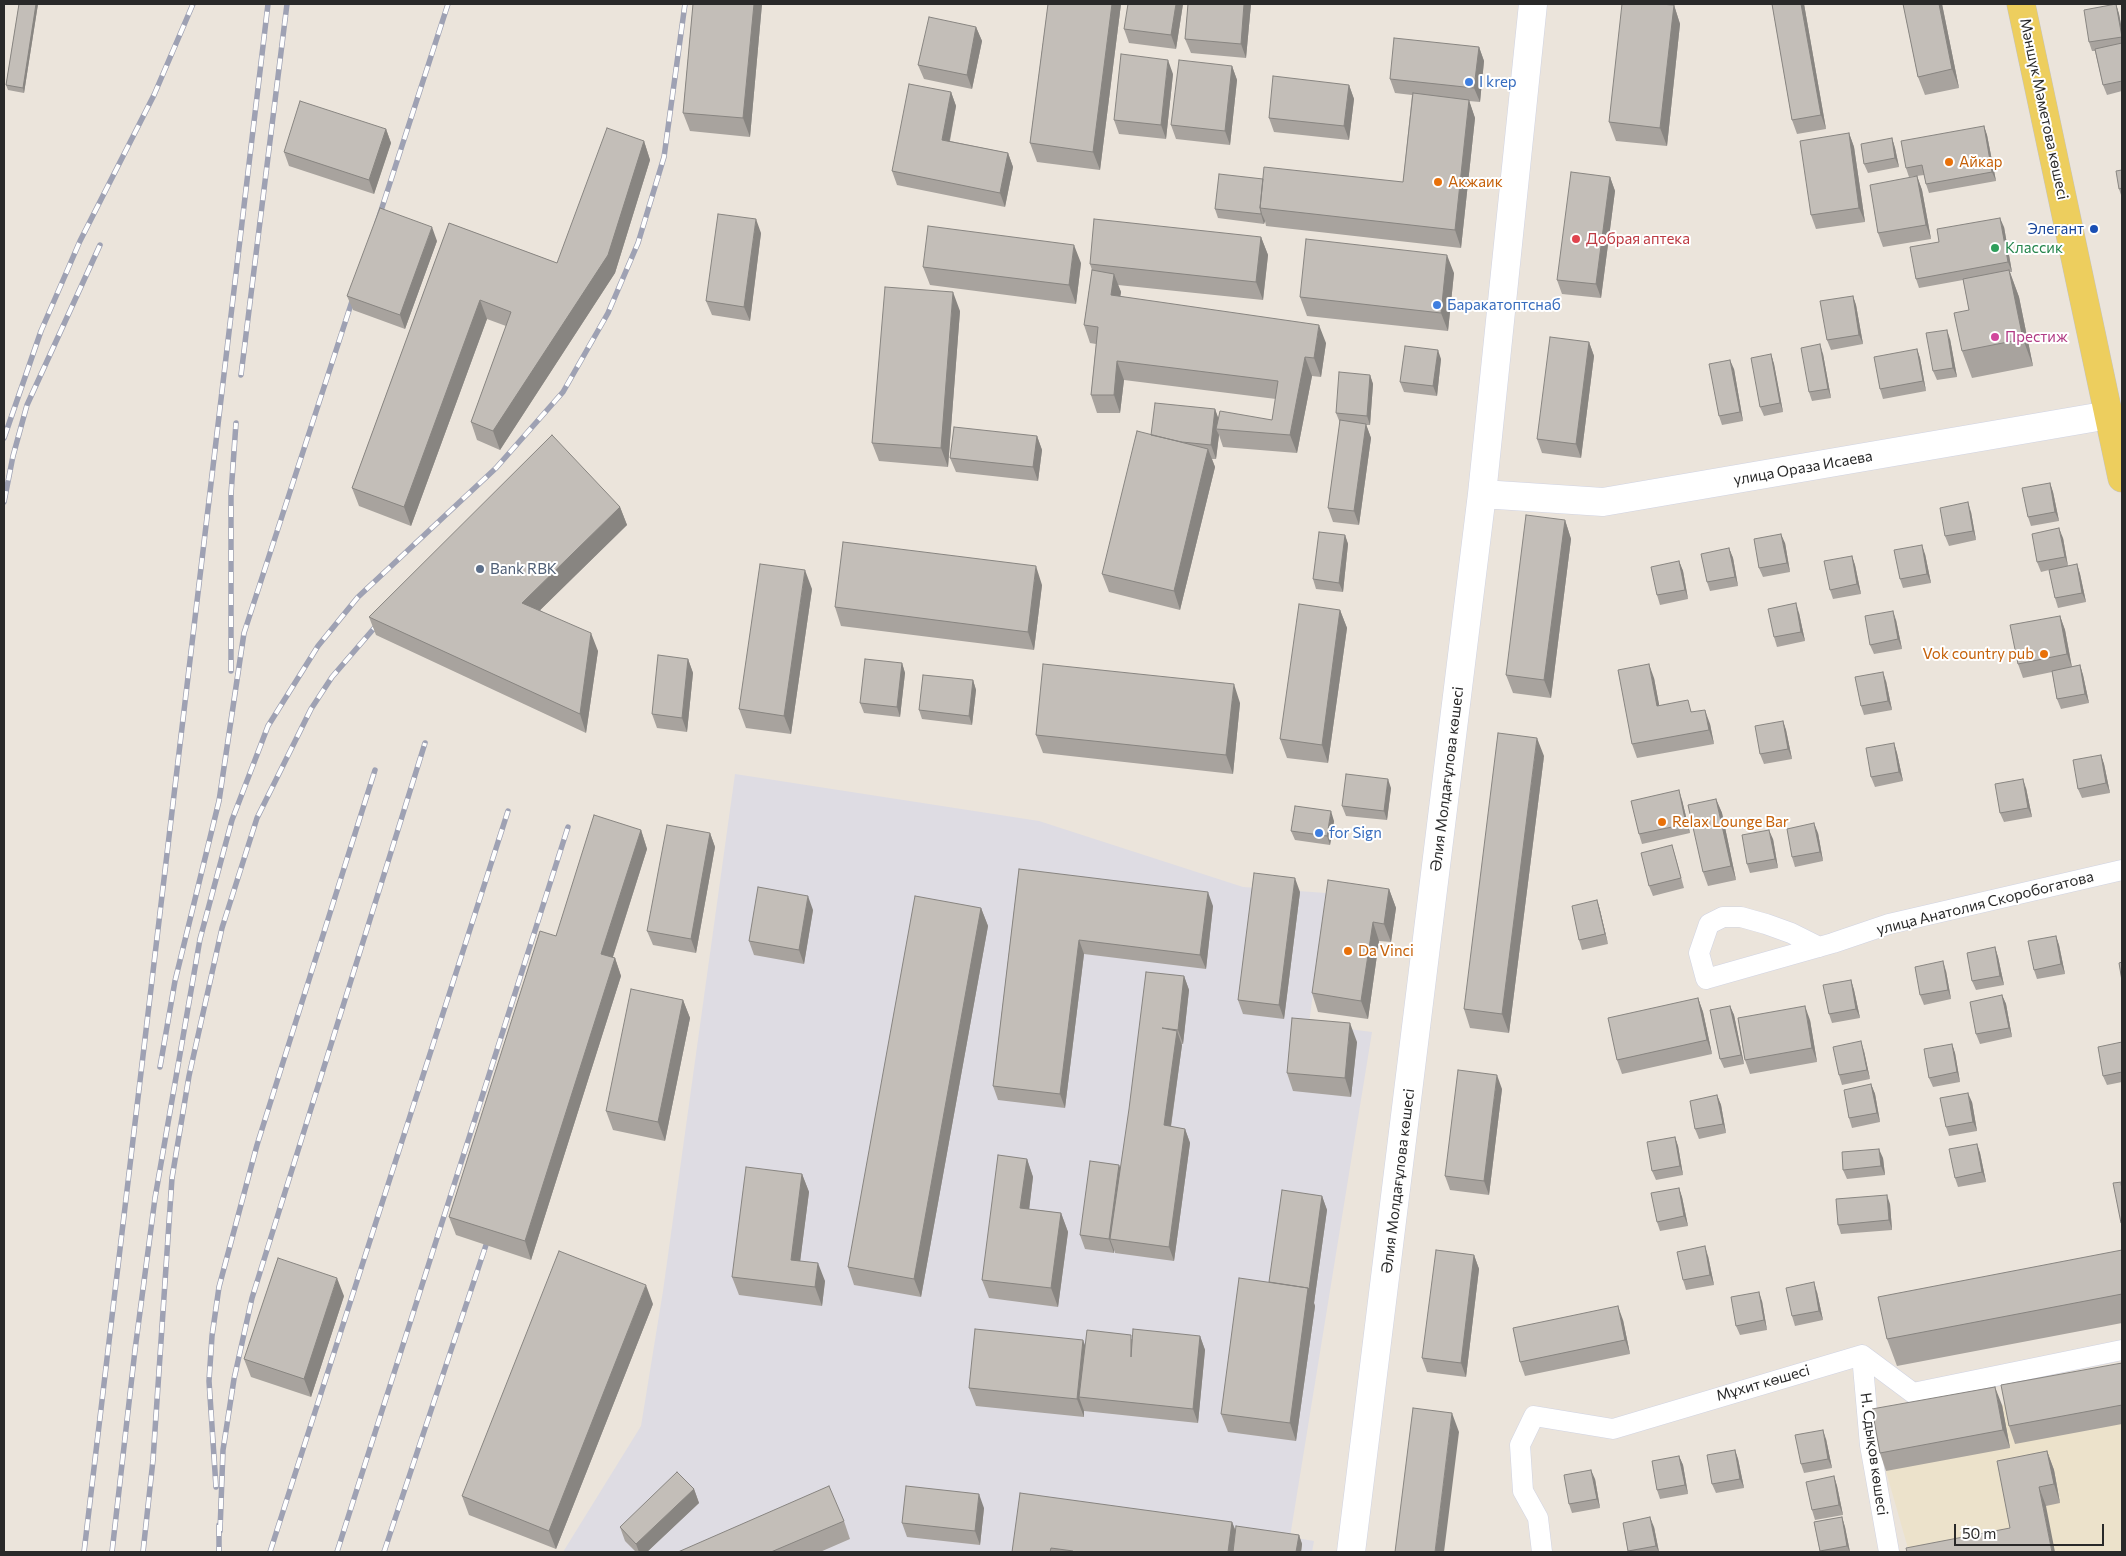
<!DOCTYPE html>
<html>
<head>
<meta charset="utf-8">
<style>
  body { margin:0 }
  #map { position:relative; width:2126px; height:1556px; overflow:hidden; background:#ebe4db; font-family:Commissioner,sans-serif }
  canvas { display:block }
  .frame { position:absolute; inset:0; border:5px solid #292929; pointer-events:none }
  .scale { position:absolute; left:1954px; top:1524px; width:150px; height:22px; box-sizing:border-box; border:2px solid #292929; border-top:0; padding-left:6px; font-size:15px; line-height:18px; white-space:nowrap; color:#292929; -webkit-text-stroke:4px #fff; paint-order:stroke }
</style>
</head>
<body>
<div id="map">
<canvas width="2126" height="1556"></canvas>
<div class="frame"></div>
<div class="scale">50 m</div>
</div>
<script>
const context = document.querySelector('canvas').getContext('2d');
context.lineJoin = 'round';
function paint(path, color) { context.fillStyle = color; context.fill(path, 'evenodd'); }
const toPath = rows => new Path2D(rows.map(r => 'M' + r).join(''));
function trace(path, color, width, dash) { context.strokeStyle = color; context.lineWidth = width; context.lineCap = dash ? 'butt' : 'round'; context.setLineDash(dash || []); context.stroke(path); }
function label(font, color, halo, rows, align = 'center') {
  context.font = font + ' Commissioner,sans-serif'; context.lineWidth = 4; context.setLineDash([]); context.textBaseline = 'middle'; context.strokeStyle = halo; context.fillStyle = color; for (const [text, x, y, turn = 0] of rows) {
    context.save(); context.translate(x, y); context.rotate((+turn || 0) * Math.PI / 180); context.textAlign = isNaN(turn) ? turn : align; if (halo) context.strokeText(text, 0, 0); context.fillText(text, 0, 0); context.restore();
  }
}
const industrial = toPath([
  [735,774,1039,821,1243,887,1326,893,1309,1024,1372,1032,1290,1537,1314,1541,1312,1552,563,1552,641,1426,663,1291]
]);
const education = toPath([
  [2122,1383,2122,1552,1909,1552,1886,1471,1879,1428]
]);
const street = toPath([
  [1819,947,1791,933,1766,924,1741,917,1723,917,1709,924,1699,953,1706,979,1833,943,1889,924,2122,870],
  [1862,1355,1870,1445,1889,1552],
  [1542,1552,1538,1518,1523,1491,1520,1445,1534,1416,1613,1429,1862,1355,1913,1393,2122,1350]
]);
const secondary = toPath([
  [1482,494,1603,502,2109,415],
  [1351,1552,1482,494,1533,4]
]);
const primary = toPath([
  [2021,4,2122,478]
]);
const rail = toPath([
  [377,223,448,4],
  [241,375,287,4],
  [4,438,41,331,80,241,154,95,193,4],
  [4,502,13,456,27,405,100,245],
  [231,671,231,494,236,423],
  [160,1067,175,981,219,801,244,633,355,292],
  [216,1487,209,1381,212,1336,219,1287,257,1145,375,770],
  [219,1525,219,1552],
  [220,1531,223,1450,234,1379,252,1298,425,743],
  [84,1552,268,4],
  [112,1552,135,1350,155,1198,200,939,232,820,268,726,318,646,358,597,496,468,563,392,608,313,638,243,664,157,685,4],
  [143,1552,153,1460,172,1178,189,1076,222,928,257,818,311,709,332,677,382,619],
  [270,1552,508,811],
  [337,1552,568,827],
  [384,1552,486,1245]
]);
const wall = toPath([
  [19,4,38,4,24,93,8,90,6,85],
  [693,4,762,4,750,137,690,131,683,113],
  [1048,4,1121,4,1100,170,1037,162,1030,143],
  [1183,4,1176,49,1129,43,1124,29],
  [1188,4,1251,4,1246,58,1191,53,1185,39],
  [1772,4,1804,4,1826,129,1797,134,1792,120],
  [1903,4,1942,4,1959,88,1925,95,1918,77],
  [2116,4,2119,14,2122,30,2122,91,2107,95,2103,85,2095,51,2092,51,2089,42],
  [1674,5,1680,24,1667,146,1616,141,1609,122],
  [976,27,982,41,972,89,924,79,918,65],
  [1479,47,1484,61,1480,102,1469,101,1475,118,1461,248,1266,226,1265,221,1264,224,1218,218,1215,209,1263,179,1403,182,1412,95,1395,93,1390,79],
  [1232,66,1237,80,1230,145,1176,139,1171,125],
  [1173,74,1166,139,1119,134,1114,120],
  [1349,85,1354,99,1349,140,1274,132,1269,118],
  [951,92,956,106,950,141,1008,153,1013,167,1005,207,897,185,892,171],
  [1984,126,1987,135,1996,181,1929,193,1926,184,1924,175,1909,177,1906,168],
  [386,129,391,143,374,194,289,166,284,152],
  [1849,133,1854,147,1865,222,1816,229,1811,215],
  [1892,138,1895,148,1899,167,1868,173,1864,164],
  [644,141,650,160,615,273,500,450,477,440,471,422,506,326,487,319,411,526,359,506,352,488,449,223,557,263],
  [2122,170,2122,198,2119,189],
  [1917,176,1922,190,1931,239,1883,247,1878,233],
  [1610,177,1615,191,1601,298,1562,294,1557,280],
  [2004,227,2012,272,2010,272,2019,297,2033,366,1972,378,1962,351,1969,310,1963,280,1919,288,1916,279,1939,242],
  [761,233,750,321,712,315,706,301],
  [1261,237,1268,255,1263,300,1118,285,1121,292,1120,296,1326,343,1321,377,1312,376,1297,453,1223,447,1219,435,1216,459,1212,459,1215,467,1180,610,1109,592,1102,574,1151,435,1215,409,1218,418,1272,420,1276,399,1124,380,1120,413,1097,413,1091,395,1096,344,1090,343,1084,325,1092,270,1090,264],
  [437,241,405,329,353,310,347,296],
  [1081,263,1076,304,930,285,923,267],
  [1454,273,1448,331,1307,316,1300,297],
  [1853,296,1856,305,1863,344,1831,350,1827,340],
  [960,311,948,467,879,461,872,443],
  [1950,339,1957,377,1937,380,1933,371],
  [1589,342,1594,356,1581,458,1542,453,1537,439],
  [1917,349,1920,358,1926,391,1883,399,1880,389],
  [1771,354,1774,364,1783,412,1764,416,1760,407],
  [1823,354,1831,398,1812,401,1809,392],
  [1441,359,1437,396,1404,392,1400,382],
  [1734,369,1743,421,1722,425,1719,416],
  [1370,375,1373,384,1370,425,1366,425,1371,438,1359,525,1333,522,1328,508,1340,423,1336,413],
  [1037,436,1042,450,1038,481,956,472,950,458],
  [2050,483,2053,492,2059,521,2031,526,2028,517],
  [620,507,627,525,540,610,598,651,586,733,376,635,369,617],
  [1971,512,1976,540,1949,546,1945,536],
  [1565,520,1571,539,1551,698,1513,693,1506,675],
  [1345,535,1348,544,1343,592,1316,589,1313,579],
  [2063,538,2068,566,2077,564,2080,574,2086,602,2058,608,2055,598,2049,570,2041,572,2037,562],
  [1785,543,1790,572,1763,577,1759,568],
  [1729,548,1733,558,1738,586,1710,591,1707,582],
  [1925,554,1931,583,1903,588,1900,579],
  [1852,556,1855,565,1861,594,1833,599,1830,590],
  [1679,561,1683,571,1688,599,1660,605,1657,595],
  [1042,585,1034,650,841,626,835,607],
  [812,589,791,734,746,728,739,709],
  [1340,610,1347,628,1328,763,1287,758,1280,739],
  [1799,613,1805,641,1777,647,1774,637],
  [2060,616,2065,630,2072,667,2080,665,2083,675,2089,703,2061,709,2057,699,2052,672,2023,678,2018,664],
  [1896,620,1902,649,1874,654,1870,645],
  [688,659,693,673,687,732,657,728,652,714],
  [902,663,905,673,900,717,864,713,860,703],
  [1654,678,1659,705,1693,712,1710,724,1714,744,1637,758,1632,744],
  [973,680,976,690,972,725,922,719,919,710],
  [1886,681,1892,710,1864,715,1861,706],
  [1240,703,1233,774,1043,753,1036,735],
  [1783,721,1786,730,1792,759,1764,764,1760,754],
  [1894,743,1897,753,1903,781,1875,787,1871,777],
  [2101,755,2104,764,2110,793,2082,798,2078,789],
  [1544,756,1509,1033,1470,1028,1464,1009],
  [1391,788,1387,820,1346,816,1342,806],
  [2026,788,2032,817,2004,822,2000,813],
  [1716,799,1722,813,1736,880,1708,886,1703,872],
  [1682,800,1690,833,1642,844,1639,834],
  [1334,821,1330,845,1295,840,1291,831],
  [641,830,647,849,613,957,615,958,621,976,531,1260,456,1235,449,1217,556,936],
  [710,833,715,847,696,953,653,945,647,931],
  [1818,833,1823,861,1795,867,1792,857],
  [1773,839,1778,868,1750,873,1747,864],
  [1672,845,1675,855,1684,888,1653,896,1649,886],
  [1019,869,1213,906,1206,969,1084,954,1065,1108,998,1100,993,1086],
  [1389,889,1396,908,1391,942,1379,941,1368,1019,1318,1012,1312,993],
  [1300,892,1284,1019,1243,1014,1238,1000],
  [1597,900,1600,910,1608,944,1582,950,1579,940],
  [981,908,988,926,921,1297,854,1285,848,1267],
  [813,910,804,964,754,955,749,941],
  [2056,936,2059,945,2065,974,2037,979,2034,970],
  [1995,947,1998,957,2004,985,1976,990,1972,981],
  [1946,971,1951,999,1924,1005,1920,995],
  [1184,976,1189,990,1183,1044,1181,1044,1182,1045,1171,1127,1185,1129,1190,1143,1174,1261,1115,1253,1114,1250,1114,1253,1085,1249,1080,1235,1119,1165,1120,1169],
  [1851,980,1854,990,1860,1018,1832,1023,1829,1014],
  [2002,995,2006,1004,2012,1037,1980,1044,1976,1034],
  [1698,998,1703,1012,1712,1054,1622,1074,1617,1060],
  [683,1000,690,1018,665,1141,613,1130,606,1111],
  [1730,1006,1734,1015,1744,1064,1724,1068,1720,1059],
  [1810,1020,1817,1062,1750,1074,1745,1060],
  [1357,1042,1351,1097,1293,1091,1287,1073],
  [2122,1042,2122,1082,2107,1085,2103,1076],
  [1952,1044,1955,1053,1960,1082,1933,1087,1929,1078],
  [1864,1051,1870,1079,1842,1085,1839,1075],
  [1871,1084,1875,1094,1880,1122,1852,1128,1849,1118],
  [1502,1089,1489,1195,1450,1190,1445,1176],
  [1717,1095,1721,1105,1726,1133,1699,1139,1695,1129],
  [1972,1102,1977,1131,1949,1136,1946,1127],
  [1675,1137,1678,1146,1683,1175,1656,1180,1652,1171],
  [1977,1144,1980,1153,1986,1182,1958,1187,1955,1178],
  [1883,1158,1885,1175,1847,1179,1843,1170],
  [1027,1159,1033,1177,1029,1209,1061,1213,1068,1232,1058,1307,989,1298,982,1280],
  [802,1174,809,1192,800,1261,825,1281,822,1306,739,1295,732,1277],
  [1679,1188,1682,1197,1688,1226,1660,1231,1657,1222],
  [1322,1196,1327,1210,1314,1303,1315,1306,1296,1441,1228,1432,1221,1414,1269,1282],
  [1890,1204,1892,1230,1841,1234,1838,1225],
  [2122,1250,2122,1323,1897,1366,1887,1339],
  [1474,1255,1479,1269,1466,1377,1427,1372,1422,1358],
  [1708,1256,1714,1285,1686,1290,1683,1280],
  [1817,1292,1823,1320,1795,1326,1792,1316],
  [344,1296,311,1397,251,1377,244,1359],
  [1762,1301,1767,1330,1740,1335,1736,1326],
  [653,1304,556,1549,469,1515,462,1496],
  [1623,1320,1630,1354,1525,1376,1520,1362],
  [1200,1336,1205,1350,1198,1423,1084,1411,1084,1417,976,1406,969,1388,1083,1340,1085,1346,1132,1339],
  [2122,1363,2122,1424,2015,1444,2009,1426],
  [2002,1405,2010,1448,1886,1471,1880,1453],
  [1826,1439,1832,1468,1804,1473,1801,1464],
  [1735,1450,1738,1459,1744,1488,1716,1493,1712,1484],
  [2047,1451,2054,1470,2060,1503,2046,1506,2010,1528],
  [1679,1456,1683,1465,1688,1494,1660,1499,1657,1490],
  [1834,1476,1837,1486,1843,1515,1815,1520,1812,1510],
  [1595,1479,1600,1508,1572,1513,1569,1504],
  [694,1489,699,1503,647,1552,636,1552,625,1541,620,1527],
  [984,1508,980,1545,907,1537,902,1523],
  [1842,1517,1845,1527,1850,1552,1820,1552,1814,1522],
  [844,1521,850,1539,820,1552,678,1552],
  [1232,1522,1236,1531,1299,1535,1302,1544,1301,1552,1012,1552],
  [1623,1523,1654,1527,1659,1552,1628,1552]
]);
const shadedWall = toPath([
  [36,4,38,4,24,93,23,88],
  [754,4,762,4,750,137,743,118],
  [1112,4,1121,4,1100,170,1093,152],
  [1176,4,1183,4,1176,49,1171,35],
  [1244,4,1251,4,1246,58,1241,44],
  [1801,4,1804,4,1826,129,1821,115],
  [1939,4,1942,4,1959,88,1952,69],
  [2116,4,2119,14,2122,30,2122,38],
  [1674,5,1680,24,1667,146,1660,128],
  [976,27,982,41,972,89,967,75],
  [1479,47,1484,61,1480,102,1474,88],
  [1168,60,1173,74,1166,139,1161,125],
  [1232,66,1237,80,1230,145,1225,131],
  [1349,85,1354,99,1349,140,1344,126],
  [951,92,956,106,947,154,942,140],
  [1469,100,1475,118,1461,248,1455,230],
  [1984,126,1987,135,1996,181,1992,172],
  [386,129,391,143,374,194,369,180],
  [1849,133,1854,147,1865,222,1859,208],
  [1892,138,1895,148,1899,167,1895,158],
  [644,141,650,160,615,273,500,450,493,431],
  [1008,153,1013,167,1005,207,1000,193],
  [1917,176,1922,190,1931,239,1926,225],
  [1610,177,1615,191,1601,298,1596,284],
  [1261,212,1265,221,1264,224,1261,214],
  [2000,218,2004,227,2012,272,2008,262],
  [756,219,761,233,750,321,744,307],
  [432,227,437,241,405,329,400,315],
  [1261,237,1268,255,1263,300,1256,282],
  [1074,245,1081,263,1076,304,1069,285],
  [1447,255,1454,273,1448,331,1441,313],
  [2009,270,2019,297,2033,366,2023,339],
  [1114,274,1121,292,1118,313,1111,295],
  [953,292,960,311,948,467,941,448],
  [1853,296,1856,305,1863,344,1859,335],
  [480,300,487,319,411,526,404,507],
  [1319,325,1326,343,1321,377,1314,358],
  [1947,330,1950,339,1957,377,1953,368],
  [1589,342,1594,356,1581,458,1576,444],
  [1820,344,1823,354,1831,398,1828,389],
  [1917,349,1920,358,1926,391,1923,381],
  [1438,350,1441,359,1437,396,1433,386],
  [1771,354,1774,364,1783,412,1780,403],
  [1305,357,1312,376,1297,453,1290,435],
  [1730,360,1734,369,1743,421,1740,412],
  [1117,361,1124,380,1120,413,1114,395],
  [1370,375,1373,384,1370,425,1367,416],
  [1215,409,1220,423,1216,429,1219,435,1216,459,1211,445],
  [1366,424,1371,438,1359,525,1354,511],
  [1037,436,1042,450,1038,481,1033,467],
  [1208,449,1215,467,1180,610,1174,591],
  [2050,483,2053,492,2059,521,2055,512],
  [1968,502,1971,512,1976,540,1973,531],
  [620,507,627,525,529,621,522,603],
  [1565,520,1571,539,1551,698,1544,680],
  [2059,528,2063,538,2068,566,2065,557],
  [1781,534,1785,543,1790,572,1787,563],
  [1345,535,1348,544,1343,592,1339,583],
  [1922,545,1925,554,1931,583,1927,574],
  [1729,548,1733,558,1738,586,1735,577],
  [1852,556,1855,565,1861,594,1857,584],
  [1679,561,1683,571,1688,599,1685,590],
  [2077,564,2080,574,2086,602,2082,593],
  [1036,566,1042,585,1034,650,1028,632],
  [805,570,812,589,791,734,784,716],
  [1796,603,1799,613,1805,641,1801,632],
  [1340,610,1347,628,1328,763,1322,745],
  [1893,611,1896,620,1902,649,1898,639],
  [2060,616,2065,630,2072,668,2067,654],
  [591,633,598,651,586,733,580,714],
  [688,659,693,673,687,732,682,718],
  [902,663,905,673,900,717,897,707],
  [1649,664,1654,678,1662,720,1657,706],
  [2080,665,2083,675,2089,703,2085,694],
  [1883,672,1886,681,1892,710,1888,701],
  [973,680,976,690,972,725,969,716],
  [1234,684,1240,703,1233,774,1226,755],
  [1705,710,1710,724,1714,744,1709,730],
  [1783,721,1786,730,1792,759,1788,749],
  [1537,738,1544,756,1509,1033,1502,1014],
  [1894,743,1897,753,1903,781,1899,772],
  [2101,755,2104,764,2110,793,2106,783],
  [1388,779,1391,788,1387,820,1384,811],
  [2023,779,2026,788,2032,817,2028,808],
  [1679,790,1682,800,1690,833,1686,824],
  [1716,799,1722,813,1736,880,1731,866],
  [1331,811,1334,821,1330,845,1327,836],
  [1814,823,1818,833,1823,861,1820,852],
  [641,830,647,849,608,972,601,954],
  [1769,830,1773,839,1778,868,1775,859],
  [710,833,715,847,696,953,691,939],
  [1295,878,1300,892,1284,1019,1279,1005],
  [1389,889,1396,908,1391,942,1384,924],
  [1208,892,1213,906,1206,969,1200,955],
  [808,896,813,910,804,964,799,950],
  [1597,900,1600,910,1608,944,1605,934],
  [981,908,988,926,921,1297,914,1279],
  [1373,922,1379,941,1368,1019,1361,1001],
  [2056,936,2059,945,2065,974,2061,964],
  [1079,940,1084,954,1065,1108,1060,1094],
  [1995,947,1998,957,2004,985,2000,976],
  [615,958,621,976,531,1260,525,1241],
  [1943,961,1946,971,1951,999,1948,990],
  [1184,976,1189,990,1183,1044,1178,1030],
  [1851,980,1854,990,1860,1018,1856,1009],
  [2002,995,2006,1004,2012,1037,2009,1028],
  [1698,998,1703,1012,1712,1054,1707,1040],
  [683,1000,690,1018,665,1141,658,1122],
  [1730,1006,1734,1015,1744,1064,1741,1055],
  [1805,1006,1810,1020,1817,1062,1812,1048],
  [1350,1023,1357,1042,1351,1097,1345,1078],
  [1177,1031,1182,1045,1169,1139,1164,1125],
  [1861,1041,1864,1051,1870,1079,1867,1070],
  [1952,1044,1955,1053,1960,1082,1957,1072],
  [1497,1075,1502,1089,1489,1195,1484,1181],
  [1871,1084,1875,1094,1880,1122,1877,1113],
  [1968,1093,1972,1102,1977,1131,1973,1122],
  [1717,1095,1721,1105,1726,1133,1723,1124],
  [1185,1129,1190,1143,1174,1261,1169,1247],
  [1675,1137,1678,1146,1683,1175,1680,1166],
  [1977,1144,1980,1153,1986,1182,1982,1172],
  [1879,1149,1883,1158,1885,1175,1881,1166],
  [1027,1159,1033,1177,1027,1227,1020,1208],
  [1119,1165,1124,1179,1110,1239,1114,1250,1114,1253,1109,1239],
  [802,1174,809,1192,798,1278,791,1260],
  [1679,1188,1682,1197,1688,1226,1684,1216],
  [1887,1195,1890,1204,1892,1230,1889,1220],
  [1322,1196,1327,1210,1314,1303,1315,1306,1296,1441,1290,1423,1308,1288],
  [1061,1213,1068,1232,1058,1307,1051,1288],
  [1705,1246,1708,1256,1714,1285,1710,1275],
  [1474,1255,1479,1269,1466,1377,1461,1363],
  [818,1263,825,1281,822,1306,815,1287],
  [337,1278,344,1296,311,1397,304,1379],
  [1814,1282,1817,1292,1823,1320,1819,1311],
  [646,1285,653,1304,556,1549,549,1531],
  [1759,1292,1762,1301,1767,1330,1764,1320],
  [1618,1306,1623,1320,1630,1354,1625,1340],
  [1200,1336,1205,1350,1198,1423,1193,1409],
  [1083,1340,1090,1359,1079,1397,1084,1411,1084,1417,1077,1399],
  [1995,1387,2002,1405,2010,1448,2003,1430],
  [1452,1413,1459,1432,1444,1552,1435,1552],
  [1823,1430,1826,1439,1832,1468,1828,1459],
  [1735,1450,1738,1459,1744,1488,1740,1479],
  [2047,1451,2054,1470,2060,1503,2054,1484],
  [1679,1456,1683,1465,1688,1494,1685,1485],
  [1591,1470,1595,1479,1600,1508,1597,1499],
  [1834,1476,1837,1486,1843,1515,1839,1505],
  [2039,1487,2046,1506,2055,1552,2052,1552],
  [694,1489,699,1503,647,1552,639,1552,636,1544],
  [979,1494,984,1508,980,1545,975,1531],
  [1650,1517,1654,1527,1659,1552,1656,1546],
  [1842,1517,1845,1527,1850,1552,1847,1546],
  [1232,1522,1239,1541,1238,1552,1228,1552],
  [1299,1535,1302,1544,1301,1552,1296,1552]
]);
const building = toPath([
  [19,4,36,4,23,88,6,85,19,4],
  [693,4,754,4,743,118,683,113,693,4],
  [1048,4,1112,4,1093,152,1030,143,1048,4],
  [1128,4,1176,4,1171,35,1124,29,1128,4],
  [1188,4,1244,4,1241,44,1185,39,1188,4],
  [1622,4,1659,4,1674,5,1660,128,1609,122,1622,4],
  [1772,4,1801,4,1821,115,1792,120,1772,4],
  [1903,4,1939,4,1952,69,1918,77,1903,4],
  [2116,4,2122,37,2089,42,2084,10,2116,4],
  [929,17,976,27,967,75,918,65,929,17],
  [1394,38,1479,47,1474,88,1390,79,1394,38],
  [2122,43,2122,81,2103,85,2095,49,2122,43],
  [1121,54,1168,60,1161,125,1114,120,1121,54],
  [1179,60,1232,66,1225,131,1171,125,1179,60],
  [1273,76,1349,85,1344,126,1269,118,1273,76],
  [909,84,951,92,942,140,1008,153,1000,193,892,171,909,84],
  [1413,93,1469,100,1455,230,1260,208,1264,167,1403,182,1413,93],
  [300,101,386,129,369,180,284,152,300,101],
  [1984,126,1992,172,1926,184,1922,165,1906,168,1901,141,1984,126],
  [607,128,644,141,608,255,493,431,471,422,511,312,480,300,404,507,352,488,449,223,557,263,607,128],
  [1849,133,1859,208,1811,215,1800,141,1849,133],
  [1892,138,1895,158,1864,164,1861,144,1892,138],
  [2122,170,2122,188,2119,189,2116,171,2122,170],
  [1571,172,1610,177,1596,284,1557,280,1571,172],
  [1219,174,1263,179,1260,208,1261,212,1261,214,1215,209,1219,174],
  [1917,176,1926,225,1878,233,1870,185,1917,176],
  [380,208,432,227,400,315,347,296,380,208],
  [718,214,756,219,744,307,706,301,718,214],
  [2000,218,2008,262,1916,279,1910,247,1939,242,1937,229,2000,218],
  [1094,219,1261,237,1256,282,1090,264,1094,219],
  [928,226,1074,245,1069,285,923,267,928,226],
  [1306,239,1447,255,1441,313,1300,297,1306,239],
  [1092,270,1114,274,1111,295,1319,325,1314,358,1305,357,1290,435,1216,429,1220,411,1272,420,1278,381,1117,361,1114,395,1091,395,1098,327,1084,325,1092,270],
  [2009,270,2023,339,1962,351,1954,313,1969,310,1963,279,2009,270],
  [885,287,953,292,941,448,872,443,885,287],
  [1853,296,1859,335,1827,340,1820,301,1853,296],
  [1947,330,1953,368,1933,371,1926,333,1947,330],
  [1550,337,1589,342,1576,444,1537,439,1550,337],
  [1820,344,1828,389,1809,392,1801,348,1820,344],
  [1405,346,1438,350,1433,386,1400,382,1405,346],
  [1917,349,1923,381,1880,389,1874,357,1917,349],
  [1771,354,1780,403,1760,407,1751,358,1771,354],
  [1730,360,1740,412,1719,416,1709,364,1730,360],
  [1339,372,1370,375,1367,416,1336,413,1339,372],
  [1155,403,1215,409,1211,445,1182,442,1151,435,1155,403],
  [1340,420,1366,424,1354,511,1328,508,1340,420],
  [954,427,1037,436,1033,467,950,458,954,427],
  [1137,431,1208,449,1174,591,1102,574,1137,431],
  [552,435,620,507,522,603,591,633,580,714,369,617,552,435],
  [2050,483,2055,512,2028,517,2022,488,2050,483],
  [1968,502,1973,531,1945,536,1940,508,1968,502],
  [1526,515,1565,520,1544,680,1506,675,1526,515],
  [2059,528,2065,557,2037,562,2032,534,2059,528],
  [1319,532,1345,535,1339,583,1313,579,1319,532],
  [1781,534,1787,563,1759,568,1754,539,1781,534],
  [843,542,1036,566,1028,632,835,607,843,542],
  [1922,545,1927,574,1900,579,1894,550,1922,545],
  [1729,548,1735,577,1707,582,1701,554,1729,548],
  [1852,556,1857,584,1830,590,1824,561,1852,556],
  [1679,561,1685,590,1657,595,1651,567,1679,561],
  [760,564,805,570,784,716,739,709,760,564],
  [2077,564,2082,593,2055,598,2049,570,2077,564],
  [1796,603,1801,632,1774,637,1768,609,1796,603],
  [1299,604,1340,610,1322,745,1280,739,1299,604],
  [1893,611,1898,639,1870,645,1865,616,1893,611],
  [2060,616,2067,654,2018,664,2010,625,2060,616],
  [658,655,688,659,682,718,652,714,658,655],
  [865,659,902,663,897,707,860,703,865,659],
  [1043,664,1234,684,1226,755,1036,735,1043,664],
  [1649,664,1657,706,1688,700,1691,712,1705,710,1709,730,1632,744,1618,670,1649,664],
  [2080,665,2085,694,2057,699,2052,671,2080,665],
  [1883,672,1888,701,1861,706,1855,677,1883,672],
  [923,675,973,680,969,716,919,710,923,675],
  [1783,721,1788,749,1760,754,1755,726,1783,721],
  [1498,733,1537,738,1502,1014,1464,1009,1498,733],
  [1894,743,1899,772,1871,777,1866,748,1894,743],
  [2101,755,2106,783,2078,789,2073,760,2101,755],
  [1346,774,1388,779,1384,811,1342,806,1346,774],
  [2023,779,2028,808,2000,813,1995,784,2023,779],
  [1679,790,1686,824,1639,834,1631,801,1679,790],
  [1716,799,1731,866,1703,872,1688,805,1716,799],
  [1295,806,1331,811,1327,836,1291,831,1295,806],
  [594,815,641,830,601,954,615,958,525,1241,449,1217,540,931,556,936,594,815],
  [1814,823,1820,852,1792,857,1787,829,1814,823],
  [667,825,710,833,691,939,647,931,667,825],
  [1769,830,1775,859,1747,864,1742,835,1769,830],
  [1672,845,1681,878,1649,886,1641,853,1672,845],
  [1019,869,1208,892,1200,955,1079,940,1060,1094,993,1086,1019,869],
  [1254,873,1295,878,1279,1005,1238,1000,1254,873],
  [1328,880,1389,889,1384,924,1373,922,1361,1001,1312,993,1328,880],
  [758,887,808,896,799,950,749,941,758,887],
  [915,896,981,908,914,1279,848,1267,915,896],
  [1597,900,1605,934,1579,940,1572,906,1597,900],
  [2056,936,2061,964,2034,970,2028,941,2056,936],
  [1995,947,2000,976,1972,981,1967,953,1995,947],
  [1943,961,1948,990,1920,995,1915,967,1943,961],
  [2122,962,2122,981,2119,963,2122,962],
  [1146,972,1184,976,1178,1030,1162,1028,1177,1031,1164,1125,1185,1129,1169,1247,1110,1239,1129,1109,1146,972],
  [1851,980,1856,1009,1829,1014,1823,985,1851,980],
  [631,989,683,1000,658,1122,606,1111,631,989],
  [2002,995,2009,1028,1976,1034,1970,1002,2002,995],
  [1698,998,1707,1040,1617,1060,1608,1018,1698,998],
  [1730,1006,1741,1055,1720,1059,1710,1010,1730,1006],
  [1805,1006,1812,1048,1745,1060,1738,1018,1805,1006],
  [1292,1018,1350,1023,1345,1078,1287,1073,1292,1018],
  [1861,1041,1867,1070,1839,1075,1833,1047,1861,1041],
  [2122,1042,2122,1072,2103,1076,2098,1047,2122,1042],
  [1952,1044,1957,1072,1929,1078,1924,1049,1952,1044],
  [1458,1070,1497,1075,1484,1181,1445,1176,1458,1070],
  [1871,1084,1877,1113,1849,1118,1844,1090,1871,1084],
  [1968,1093,1973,1122,1946,1127,1940,1098,1968,1093],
  [1717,1095,1723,1124,1695,1129,1690,1101,1717,1095],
  [1675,1137,1680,1166,1652,1171,1647,1142,1675,1137],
  [1977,1144,1982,1172,1955,1178,1949,1149,1977,1144],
  [1879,1149,1881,1166,1843,1170,1842,1152,1879,1149],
  [998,1155,1027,1159,1020,1208,1061,1213,1051,1288,982,1280,998,1155],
  [1090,1161,1119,1165,1109,1239,1080,1235,1090,1161],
  [746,1167,802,1174,791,1260,818,1263,815,1287,732,1277,746,1167],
  [2122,1182,2121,1183,2122,1190,2122,1223,2121,1223,2113,1183,2122,1182],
  [1679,1188,1684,1216,1657,1222,1651,1193,1679,1188],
  [1282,1190,1322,1196,1309,1289,1308,1288,1269,1282,1282,1190],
  [1887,1195,1889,1220,1838,1225,1836,1199,1887,1195],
  [1705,1246,1710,1275,1683,1280,1677,1252,1705,1246],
  [1436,1250,1474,1255,1461,1363,1422,1358,1436,1250],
  [2122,1250,2122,1294,1887,1339,1878,1297,2122,1250],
  [559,1251,646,1285,549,1531,462,1496,559,1251],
  [278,1258,337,1278,304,1379,244,1359,278,1258],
  [1239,1278,1308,1288,1290,1423,1221,1414,1239,1278],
  [1814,1282,1819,1311,1792,1316,1786,1288,1814,1282],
  [1759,1292,1764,1320,1736,1326,1731,1297,1759,1292],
  [1618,1306,1625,1340,1520,1362,1513,1328,1618,1306],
  [975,1329,1083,1340,1077,1399,969,1388,975,1329],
  [1133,1329,1200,1336,1193,1409,1079,1397,1087,1330,1131,1335,1131,1357,1133,1329],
  [2122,1363,2122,1405,2009,1426,2001,1385,2122,1363],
  [1995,1387,2003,1430,1880,1453,1872,1409,1995,1387],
  [1413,1408,1452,1413,1435,1552,1395,1552,1413,1408],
  [1823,1430,1828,1459,1801,1464,1795,1435,1823,1430],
  [1735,1450,1740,1479,1712,1484,1707,1455,1735,1450],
  [2047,1451,2054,1484,2039,1487,2052,1552,1907,1552,1906,1548,2010,1528,1997,1461,2047,1451],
  [1679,1456,1685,1485,1657,1490,1652,1461,1679,1456],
  [1591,1470,1597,1499,1569,1504,1564,1475,1591,1470],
  [677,1472,694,1489,636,1544,620,1527,677,1472],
  [1834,1476,1839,1505,1812,1510,1806,1482,1834,1476],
  [829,1486,844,1521,771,1552,678,1552,829,1486],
  [906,1486,979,1494,975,1531,902,1523,906,1486],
  [1020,1493,1232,1522,1228,1552,1072,1552,1073,1551,1051,1548,1050,1552,1012,1552,1020,1493],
  [1650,1517,1656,1546,1628,1551,1623,1523,1650,1517],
  [1842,1517,1847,1546,1820,1551,1814,1522,1842,1517],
  [1236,1526,1299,1535,1296,1552,1233,1552,1236,1526]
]);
const markers = [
  [1469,82,5,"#3f7fe0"],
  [1949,162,5,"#e8710a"],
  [1438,182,5,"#e8710a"],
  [2094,229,5,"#1a4fb4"],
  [1576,239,5,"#e0444e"],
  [1995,248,5,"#2e9e5b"],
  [1437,305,5,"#3f7fe0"],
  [1995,337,5,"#d1479c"],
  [480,569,5,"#5c6f8a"],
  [2044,654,5,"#e8710a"],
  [1662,822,5,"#e8710a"],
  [1319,833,5,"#3f7fe0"],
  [1348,951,5,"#e8710a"]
];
const shopNames = [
  ["I krep",1479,82],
  ["Баракатоптснаб",1447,305],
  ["for Sign",1329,833]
];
const streetNames = [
  ["Мәншүк Мәметова көшесі",2044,109,78],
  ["улица Ораза Исаева",1803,468,-10],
  ["Әлия Молдағұлова көшесі",1447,779,-83],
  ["улица Анатолия Скоробогатова",1985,903,-14],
  ["Әлия Молдағұлова көшесі",1398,1181,-83],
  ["Мұхит көшесі",1763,1383,-16],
  ["Н. Сдықов көшесі",1874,1454,82]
];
const foodNames = [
  ["Айкар",1959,162],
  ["Акжаик",1448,182],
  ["Vok country pub",2034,654,"right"],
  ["Relax Lounge Bar",1672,822],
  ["Da Vinci",1358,951]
];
const transitNames = [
  ["Элегант",2084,229]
];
const healthNames = [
  ["Добрая аптека",1586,239]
];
const leisureNames = [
  ["Классик",2005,248]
];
const hotelNames = [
  ["Престиж",2005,337]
];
const serviceNames = [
  ["Bank RBK",490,569]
];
paint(industrial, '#dedce3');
paint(education, '#ece2cb');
trace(street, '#d0d3e2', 21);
trace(secondary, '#d0d3e2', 29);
trace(primary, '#c3c3c3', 29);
trace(street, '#fff', 20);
trace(secondary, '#fff', 28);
trace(primary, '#edce5e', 28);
trace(rail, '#9ea1b3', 5.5);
trace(rail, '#fff', 4, [11]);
paint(wall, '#a8a39e');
paint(shadedWall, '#888581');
paint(building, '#c3beb8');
trace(building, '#888581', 1);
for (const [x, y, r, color] of markers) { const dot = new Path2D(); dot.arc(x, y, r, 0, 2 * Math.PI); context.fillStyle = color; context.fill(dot); trace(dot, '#fff', 2); }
label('15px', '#366cbe', '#fff', shopNames, 'left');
label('15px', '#292929', '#fff', streetNames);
label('15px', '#c56008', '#fff', foodNames, 'left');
label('15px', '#164399', '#fff', transitNames, 'right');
label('15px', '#be3a42', '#fff', healthNames, 'left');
label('15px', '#27864d', '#fff', leisureNames, 'left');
label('15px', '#b23c85', '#fff', hotelNames, 'left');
label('15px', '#4e5e75', '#fff', serviceNames, 'left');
</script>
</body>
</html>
